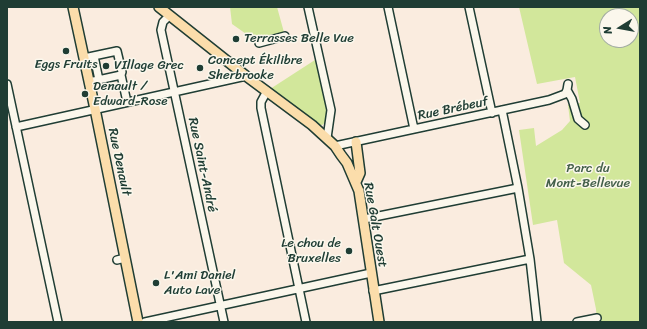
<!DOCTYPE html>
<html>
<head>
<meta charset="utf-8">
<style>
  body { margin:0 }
  #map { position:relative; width:647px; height:329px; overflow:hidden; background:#faecdf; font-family:Sriracha,sans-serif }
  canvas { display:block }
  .frame { position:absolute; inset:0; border:8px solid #1f3d34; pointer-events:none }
  .north { position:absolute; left:599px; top:8px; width:40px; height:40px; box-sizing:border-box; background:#fbf7ec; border:1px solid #a3ada2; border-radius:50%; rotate:259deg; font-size:11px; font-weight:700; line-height:16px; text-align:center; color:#1f3d34 }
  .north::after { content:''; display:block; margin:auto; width:14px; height:18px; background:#1f3d34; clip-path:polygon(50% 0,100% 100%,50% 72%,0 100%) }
</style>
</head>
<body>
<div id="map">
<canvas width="647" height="329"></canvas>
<div class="frame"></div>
<div class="north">N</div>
</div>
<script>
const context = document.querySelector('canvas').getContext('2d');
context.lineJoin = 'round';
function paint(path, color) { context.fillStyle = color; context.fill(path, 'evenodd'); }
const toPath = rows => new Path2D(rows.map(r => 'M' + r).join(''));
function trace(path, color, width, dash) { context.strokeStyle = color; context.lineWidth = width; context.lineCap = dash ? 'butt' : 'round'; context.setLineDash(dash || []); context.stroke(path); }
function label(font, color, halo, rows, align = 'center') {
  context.font = font + ' Sriracha,sans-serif'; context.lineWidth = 3; context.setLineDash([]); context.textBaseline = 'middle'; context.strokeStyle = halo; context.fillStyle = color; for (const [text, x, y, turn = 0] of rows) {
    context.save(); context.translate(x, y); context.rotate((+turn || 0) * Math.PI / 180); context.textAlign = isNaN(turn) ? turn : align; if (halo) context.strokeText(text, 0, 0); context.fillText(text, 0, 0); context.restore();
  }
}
const green = toPath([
  [230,7,277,7,285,36,259,43,232,24],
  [519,7,640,7,640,322,597,322,596,309,591,285,564,263,557,220,533,225,519,130,534,128,536,146,562,130,570,121,568,105,580,103,575,77,537,84],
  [607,16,631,16,631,40,607,40],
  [318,58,331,110,329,120,322,125,312,125,267,91]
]);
const minor = toPath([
  [308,7,331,110,327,138],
  [388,7,414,129],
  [469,7,492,113],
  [169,16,163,22,161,30,224,322],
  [259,43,285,36],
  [94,56,99,80],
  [84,58,117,51,122,72,121,75],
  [89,82,121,75,127,102],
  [7,84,58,322],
  [567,90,572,99,578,119,585,125],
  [267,91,261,102,261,108,306,322],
  [502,110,518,188,530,259,537,322],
  [16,127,246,76],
  [335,146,549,100,565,94,567,90,568,84],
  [364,219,518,188],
  [117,260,125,258],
  [373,291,530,259],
  [145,322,371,273],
  [577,322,597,318]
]);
const major = toPath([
  [73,7,95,109,138,322],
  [159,7,246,76,312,125,335,146,341,155,347,163,359,191,379,322],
  [356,182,360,173,356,142]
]);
const markers = [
  [236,39,4,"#1f3d34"],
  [66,51,4,"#1f3d34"],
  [106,66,4,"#1f3d34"],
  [200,68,4,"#1f3d34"],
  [85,94,4,"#1f3d34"],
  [349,251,4,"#1f3d34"],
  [156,283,4,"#1f3d34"]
];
const poiNames = [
  ["Terrasses Belle Vue",244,39],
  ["Concept Ékilibre",208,61],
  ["Sherbrooke",208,76],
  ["Eggs Fruits",66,65,"center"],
  ["VIllage Grec",114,66],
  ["Denault /",93,87],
  ["Edward-Rose",93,102],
  ["Le chou de",341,244,"right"],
  ["Bruxelles",341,259,"right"],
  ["L'Ami Daniel",164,276],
  ["Auto Lave",164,291]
];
const streetNames = [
  ["Rue Brébeuf",453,109,-12],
  ["Rue Denault",119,162,78],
  ["Rue Saint-André",202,165,78],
  ["Rue Galt Ouest",375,225,80]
];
const parkNames = [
  ["Parc du",588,169],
  ["Mont-Bellevue",588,184]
];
paint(green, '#d2e79b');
trace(minor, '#1f3d34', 10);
trace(major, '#1f3d34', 12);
trace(minor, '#fbf7ec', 7);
trace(major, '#fbddab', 9);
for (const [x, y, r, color] of markers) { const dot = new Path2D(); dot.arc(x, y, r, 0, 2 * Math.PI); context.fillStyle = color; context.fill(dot); trace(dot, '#fbf7ec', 1.5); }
label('13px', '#1f3d34', '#fbf7ec', poiNames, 'left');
label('13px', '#1f3d34', '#fbf7ec', streetNames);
label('13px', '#435f49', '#fbf7ec', parkNames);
</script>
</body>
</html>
